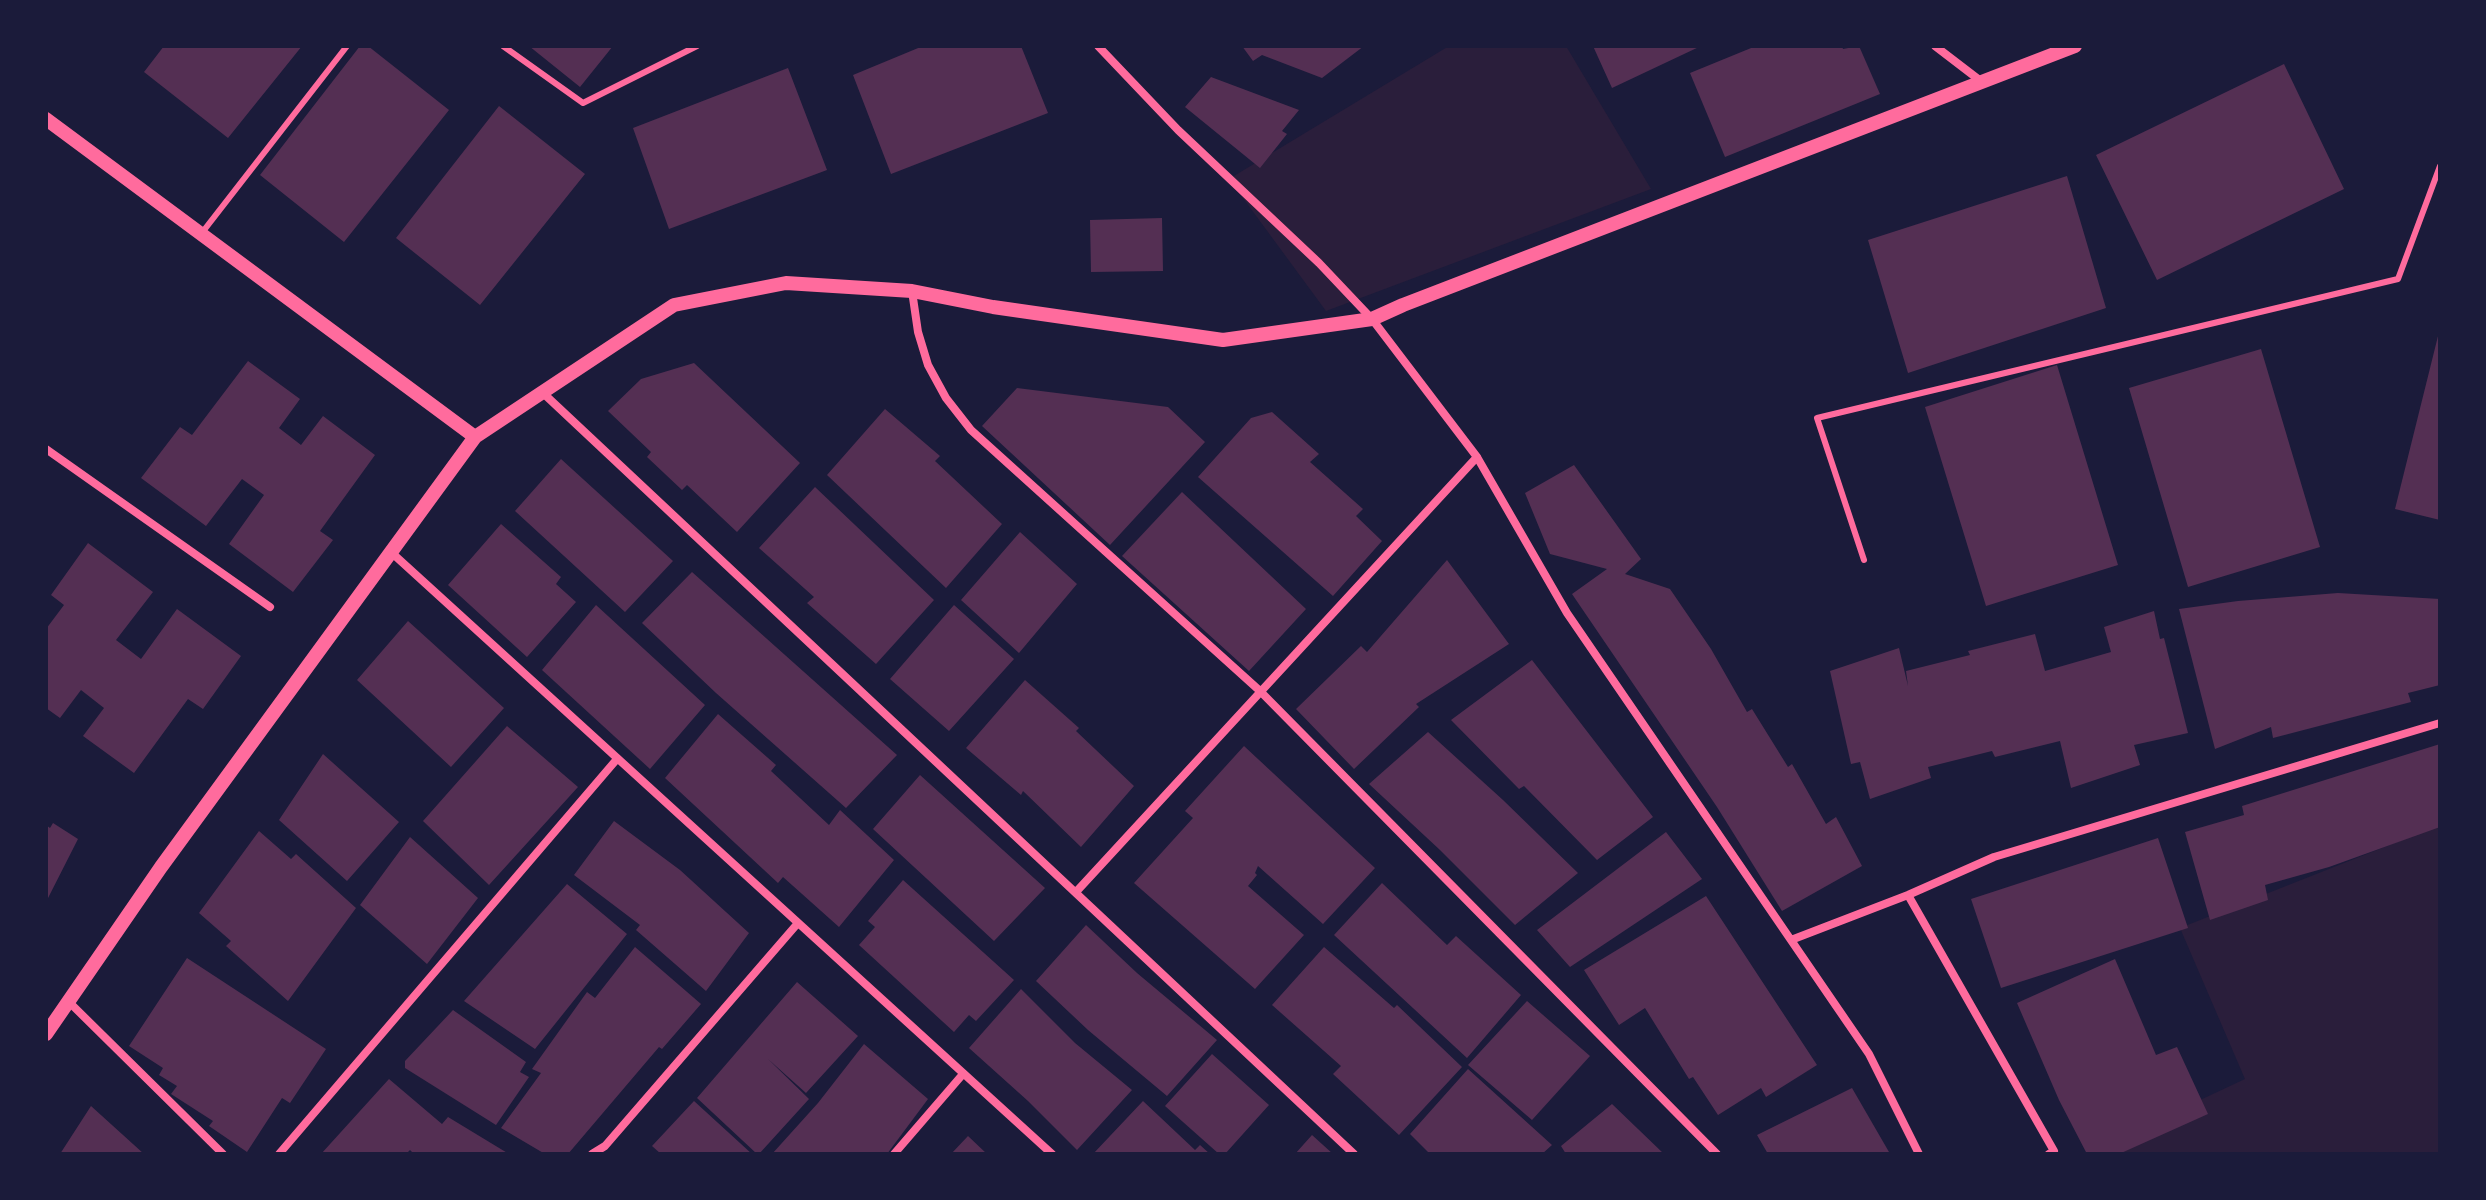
<!DOCTYPE html>
<html>
<head>
<meta charset="utf-8">
<style>
  body { margin:0 }
  #map { position:relative; width:2486px; height:1200px; overflow:hidden; background:#1b1b3a; font-family:Quicksand,sans-serif }
  canvas { display:block }
  .frame { position:absolute; inset:0; border:48px solid #1b1b3a; pointer-events:none }
</style>
</head>
<body>
<div id="map">
<canvas width="2486" height="1200"></canvas>
<div class="frame"></div>
</div>
<script>
const context = document.querySelector('canvas').getContext('2d');
context.lineJoin = 'round';
function paint(path, color) { context.fillStyle = color; context.fill(path, 'evenodd'); }
const toPath = rows => new Path2D(rows.map(r => 'M' + r).join(''));
function trace(path, color, width, dash) { context.strokeStyle = color; context.lineWidth = width; context.lineCap = dash ? 'butt' : 'round'; context.setLineDash(dash || []); context.stroke(path); }
const green = toPath([
  [1449,46,1566,46,1651,189,1326,311,1229,179],
  [2440,825,2440,1154,2085,1154,2245,1079,2180,928]
]);
const building = toPath([
  [164,46,302,46,228,138,144,72],
  [360,46,368,46,449,110,344,242,260,175],
  [529,46,613,46,580,87],
  [923,46,1021,46,1048,113,891,174,853,75],
  [1242,46,1364,46,1322,78,1262,55,1253,61],
  [1593,46,1701,46,1612,88],
  [1756,46,1842,46,1843,49,1859,46,1880,94,1725,157,1690,73],
  [2284,64,2344,189,2157,280,2096,155],
  [788,68,827,170,669,229,633,128],
  [1211,77,1299,110,1282,131,1287,134,1260,168,1185,107],
  [499,106,585,174,480,305,396,238],
  [2067,176,2106,308,1908,373,1868,240],
  [1162,218,1163,271,1091,272,1090,220],
  [2439,332,2440,333,2440,520,2395,509],
  [2261,349,2320,547,2188,587,2129,388],
  [248,361,300,399,279,428,301,445,323,416,375,455,320,531,333,540,293,592,229,544,264,495,242,479,206,526,141,478,180,427,192,435],
  [694,363,800,463,737,532,687,485,682,490,647,457,651,452,608,411,641,379],
  [2057,365,2118,565,1986,606,1925,407],
  [1017,388,1168,407,1205,442,1110,545,982,426],
  [885,409,940,456,935,461,1002,524,946,588,827,475],
  [1272,412,1319,454,1310,462,1363,509,1356,516,1382,541,1333,596,1198,477,1251,418],
  [561,459,673,561,625,612,515,511],
  [1574,465,1641,559,1625,574,1670,589,1711,649,1747,712,1752,709,1788,767,1792,764,1826,824,1836,817,1862,866,1782,911,1717,807,1572,594,1607,569,1550,554,1525,493],
  [815,487,934,600,876,664,807,603,814,597,759,548],
  [1182,492,1306,609,1249,671,1122,556],
  [501,524,561,577,556,584,576,602,527,657,448,585],
  [1020,532,1077,584,1019,653,961,600],
  [88,543,153,592,116,640,141,659,177,609,241,656,203,709,188,699,134,773,83,736,104,708,81,690,60,718,46,708,46,629,64,605,51,595],
  [1447,560,1509,644,1416,704,1419,707,1354,769,1296,709,1361,646,1367,652],
  [692,572,897,755,846,808,716,693,642,623],
  [2338,593,2440,599,2440,685,2408,693,2411,702,2273,738,2271,727,2215,749,2179,609,2238,601],
  [596,605,705,705,650,769,542,670],
  [954,605,1014,659,949,731,890,679],
  [2154,611,2160,639,2164,638,2188,733,2134,745,2140,765,2071,788,2060,741,1995,757,1992,751,1928,767,1931,778,1870,799,1860,762,1851,764,1830,671,1899,648,1908,686,1906,671,1970,655,1968,651,2035,634,2045,671,2111,652,2104,627],
  [408,621,504,708,451,767,357,680],
  [1532,660,1653,817,1597,860,1524,786,1519,789,1451,720],
  [1025,680,1079,728,1076,731,1134,786,1081,847,1023,791,1021,795,966,748],
  [718,714,776,765,771,771,829,825,840,810,894,860,839,927,783,877,778,883,665,778],
  [507,726,578,787,489,885,423,821],
  [1428,732,1503,800,1578,873,1515,925,1440,850,1369,784],
  [2440,744,2440,827,2329,867,2265,885,2268,900,2210,920,2185,832,2244,815,2242,806],
  [1244,746,1375,868,1323,924,1258,866,1255,873,1257,875,1248,886,1304,935,1255,989,1134,883,1193,818,1185,811],
  [323,754,399,822,347,881,279,820],
  [920,775,1045,888,994,941,873,829],
  [614,821,680,870,749,933,706,991,636,930,640,925,574,875],
  [53,823,78,839,46,902,46,825,50,828],
  [259,831,291,859,296,854,356,908,288,1001,226,946,231,941,199,913],
  [1666,832,1702,879,1570,967,1537,930],
  [410,837,478,898,427,964,360,905],
  [2158,838,2188,928,2001,988,1971,899],
  [903,880,1014,980,976,1021,969,1015,954,1032,859,945,875,927,868,921],
  [1382,883,1447,945,1456,936,1521,995,1467,1058,1334,935],
  [567,884,627,934,535,1049,464,1001],
  [1706,896,1817,1065,1766,1097,1761,1088,1718,1115,1693,1077,1689,1079,1645,1008,1619,1025,1584,970],
  [1086,925,1137,973,1217,1040,1167,1096,1088,1030,1036,981],
  [635,947,701,1004,662,1049,659,1047,568,1154,545,1154,501,1128,541,1073,532,1069,587,992,595,998],
  [1324,947,1394,1008,1397,1005,1462,1067,1399,1135,1333,1074,1341,1066,1272,1005],
  [187,958,326,1049,290,1103,282,1098,247,1152,209,1126,213,1121,171,1094,177,1086,159,1075,163,1068,129,1046],
  [2115,959,2156,1055,2177,1047,2208,1114,2119,1154,2087,1154,2059,1100,2017,1003],
  [797,982,858,1036,806,1093,768,1059,809,1099,759,1154,757,1154,697,1098],
  [1021,989,1075,1043,1132,1090,1077,1150,1028,1101,969,1048],
  [1527,1001,1590,1056,1532,1120,1468,1065],
  [453,1010,526,1062,520,1072,529,1077,496,1125,405,1068,405,1061],
  [864,1044,928,1099,887,1154,772,1154,818,1103],
  [1212,1054,1269,1105,1225,1154,1219,1154,1165,1106],
  [1468,1069,1552,1145,1542,1154,1430,1154,1410,1134],
  [389,1079,442,1124,448,1117,509,1154,414,1154,410,1150,406,1154,321,1154],
  [1852,1088,1889,1152,1887,1154,1768,1154,1757,1135],
  [694,1101,752,1154,661,1154,652,1146],
  [1143,1101,1195,1150,1200,1145,1210,1154,1093,1154],
  [1612,1104,1664,1154,1566,1154,1561,1146],
  [91,1106,144,1154,60,1154],
  [1312,1135,1333,1154,1295,1154],
  [968,1136,987,1154,951,1154]
]);
const service = toPath([
  [503,46,583,103,697,46],
  [201,234,347,46],
  [1864,560,1817,418,2398,279,2440,166]
]);
const minor = toPath([
  [1098,46,1178,130,1319,263,1372,319,1477,457,1567,613,1869,1054,1919,1154],
  [1935,46,1982,82],
  [912,291,918,332,928,365,946,398,971,430,1260,691,1717,1154],
  [543,393,1354,1154],
  [46,449,270,607],
  [392,553,1052,1154],
  [1076,892,1477,457],
  [1908,895,2054,1151,2049,1154],
  [1791,940,1908,895,1994,857,2440,723],
  [68,1001,223,1154],
  [279,1154,617,759],
  [592,1154,605,1146,798,923],
  [894,1154,963,1074]
]);
const tertiary = toPath([
  [46,119,475,437],
  [46,1034,161,867,475,437,674,305,786,283,912,291,993,307,1223,340,1372,319,1403,305,2075,46]
]);
paint(green, '#2a1e3b');
paint(building, '#542f53');
trace(service, '#ff6b9d', 6);
trace(minor, '#ff6b9d', 8);
trace(tertiary, '#ff6b9d', 14);
</script>
</body>
</html>
